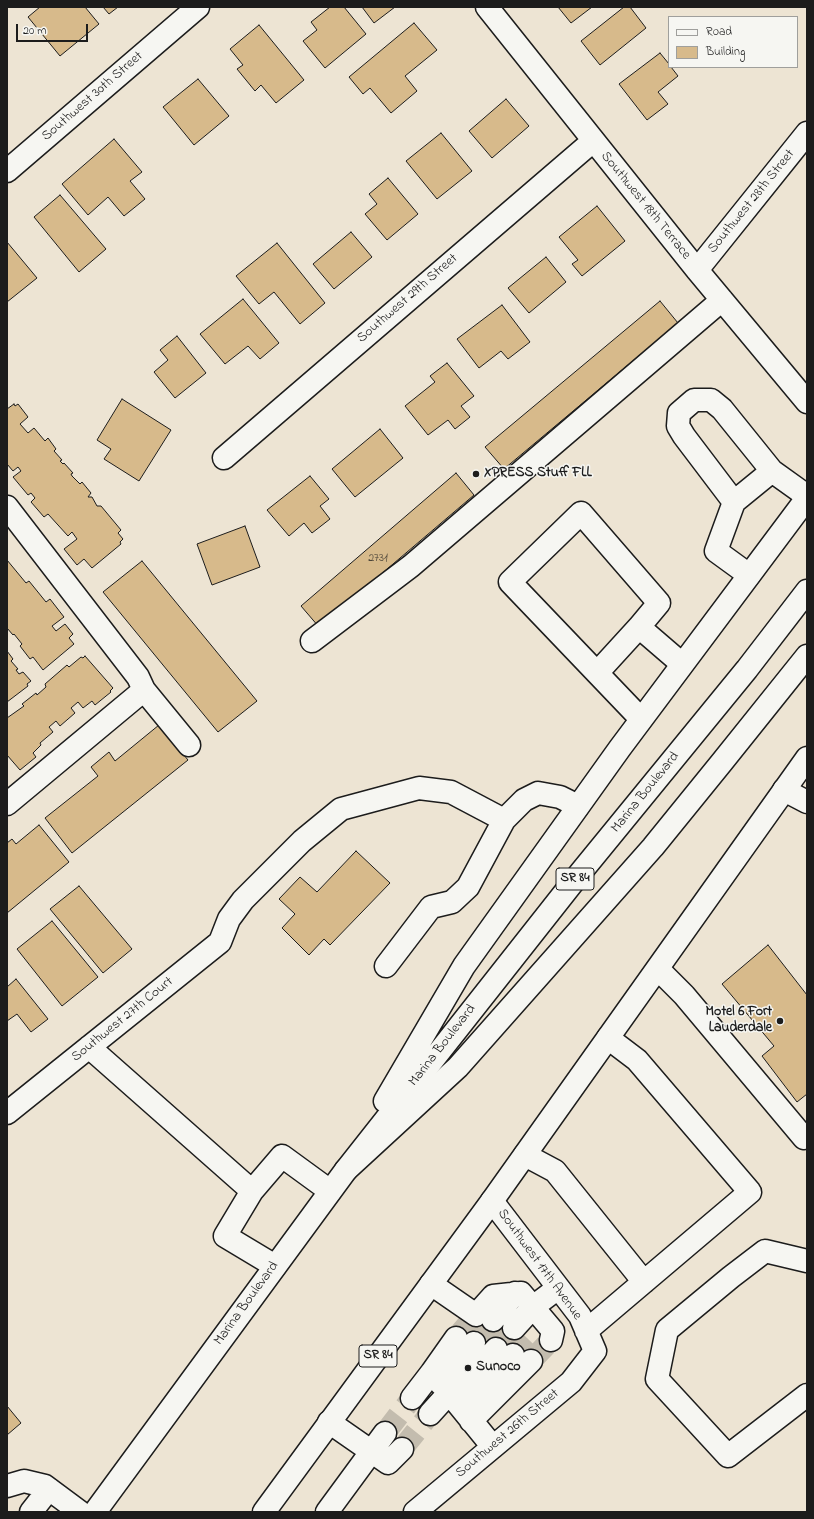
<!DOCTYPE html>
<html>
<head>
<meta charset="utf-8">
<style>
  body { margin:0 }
  #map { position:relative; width:814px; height:1519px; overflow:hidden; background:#ede4d3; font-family:"Indie Flower",sans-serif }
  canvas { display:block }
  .frame { position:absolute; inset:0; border:8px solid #1c1c1c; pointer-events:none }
  .legend { position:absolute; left:668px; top:16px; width:130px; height:52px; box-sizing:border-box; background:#f6f6f2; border:1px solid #9f9f9c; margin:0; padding:5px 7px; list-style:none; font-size:12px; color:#1c1c1c }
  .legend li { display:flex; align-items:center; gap:8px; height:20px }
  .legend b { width:20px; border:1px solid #9f9f9c }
  .scale { position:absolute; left:16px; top:24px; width:72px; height:18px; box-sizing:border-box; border:2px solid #1c1c1c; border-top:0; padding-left:5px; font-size:12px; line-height:14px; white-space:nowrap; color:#1c1c1c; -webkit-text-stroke:3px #f6f6f2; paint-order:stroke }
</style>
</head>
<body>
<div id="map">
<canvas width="814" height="1519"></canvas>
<div class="frame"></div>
<ul class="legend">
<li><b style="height:5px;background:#f6f6f2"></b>Road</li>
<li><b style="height:11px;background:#d7ba8b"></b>Building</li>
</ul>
<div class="scale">20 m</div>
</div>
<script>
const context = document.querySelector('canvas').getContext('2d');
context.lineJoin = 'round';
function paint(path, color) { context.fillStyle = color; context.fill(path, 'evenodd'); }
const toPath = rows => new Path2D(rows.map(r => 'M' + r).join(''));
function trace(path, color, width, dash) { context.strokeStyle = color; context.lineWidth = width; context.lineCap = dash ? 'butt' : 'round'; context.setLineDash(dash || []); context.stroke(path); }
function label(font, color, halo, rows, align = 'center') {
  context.font = font + ' "Indie Flower",sans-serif'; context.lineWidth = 3; context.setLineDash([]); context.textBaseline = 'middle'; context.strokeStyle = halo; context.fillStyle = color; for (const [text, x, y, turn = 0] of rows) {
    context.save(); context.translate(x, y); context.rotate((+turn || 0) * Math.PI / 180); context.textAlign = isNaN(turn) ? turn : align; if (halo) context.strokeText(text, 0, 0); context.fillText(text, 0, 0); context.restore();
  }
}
const building = toPath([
  [40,7,85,7,99,24,60,56,28,17,40,7],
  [103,7,118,7,109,14,103,7],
  [330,7,344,7,366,34,325,68,303,41,317,30,311,22,330,7],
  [362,7,395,7,374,23,362,7],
  [558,7,592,7,571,23,558,7],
  [624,7,630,7,646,28,600,65,581,41,624,7],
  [414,23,437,50,405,76,417,91,391,113,370,88,363,94,349,77,414,23],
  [259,25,304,80,276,103,261,85,255,91,237,69,243,65,230,49,259,25],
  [660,53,669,64,669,67,671,67,678,76,658,92,668,104,647,120,619,84,660,53],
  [198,79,229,116,194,145,163,107,198,79],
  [506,99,529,126,492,158,469,131,506,99],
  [441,133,472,171,437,199,406,161,441,133],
  [114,139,142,172,130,181,145,199,124,216,108,197,88,215,62,184,114,139],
  [388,178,418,214,387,240,365,214,377,204,369,194,388,178],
  [60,195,106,249,79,272,34,217,60,195],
  [597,206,625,241,582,276,572,264,578,260,559,237,597,206],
  [351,232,372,257,334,289,313,264,351,232],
  [7,242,37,278,7,302,7,242],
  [277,243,325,303,300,324,274,292,259,304,236,276,277,243],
  [546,257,566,282,529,313,508,288,546,257],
  [243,299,279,343,260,359,248,346,225,364,200,334,243,299],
  [660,301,678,323,504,469,485,447,660,301],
  [502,305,530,342,508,359,501,351,479,368,457,339,502,305],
  [177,336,206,373,175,398,154,372,168,360,160,350,177,336],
  [447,363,474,396,461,406,470,417,455,429,448,420,428,435,405,406,435,382,430,376,447,363],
  [122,399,171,430,139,481,104,459,111,449,97,440,122,399],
  [14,404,15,406,18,404,28,417,20,424,28,433,34,428,45,441,48,438,56,449,54,451,62,460,60,461,63,464,64,463,73,473,71,474,72,476,80,484,82,482,91,493,88,497,92,497,97,506,101,506,121,530,118,533,123,539,120,542,121,544,92,568,84,559,77,565,64,549,77,539,72,532,68,536,48,514,44,517,31,502,35,498,31,493,28,495,13,477,21,471,18,467,13,471,7,464,7,409,14,404],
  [380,429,403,458,355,497,332,469,380,429],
  [456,473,474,495,319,627,301,606,456,473],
  [310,476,329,499,320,506,330,519,312,533,304,523,289,536,267,510,310,476],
  [245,526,260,567,212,585,197,544,245,526],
  [7,560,26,583,29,581,46,602,50,599,64,617,52,626,56,631,65,624,73,634,69,638,74,644,43,670,33,657,30,659,20,646,22,644,14,634,13,635,7,628,7,560],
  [142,561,257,701,218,732,103,592,142,561],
  [7,651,13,659,11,661,18,669,16,670,19,674,23,672,31,681,27,684,28,686,7,702,7,651],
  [85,656,113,688,110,691,111,692,95,705,92,701,83,708,78,702,71,708,75,713,60,726,56,721,49,727,53,732,40,743,41,745,33,753,36,757,20,770,7,755,7,718,24,706,22,704,36,693,37,695,46,687,45,684,67,665,69,667,81,657,83,658,85,656],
  [159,725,188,760,72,853,45,818,98,776,91,767,109,752,115,761,159,725],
  [39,825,69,862,7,913,7,843,12,839,16,844,39,825],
  [356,851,390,883,330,945,324,939,309,955,282,928,295,914,279,899,300,877,317,892,356,851],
  [79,886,132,949,103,973,50,909,79,886],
  [52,921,98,977,62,1006,17,949,52,921],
  [768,945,807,995,807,1094,797,1102,762,1056,774,1046,722,984,768,945],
  [16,979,48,1019,31,1032,17,1014,7,1021,7,987,16,979],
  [7,1406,21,1423,7,1435,7,1406]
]);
const minorTunnel = toPath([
  [456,1338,476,1315],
  [474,1343,493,1320],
  [496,1349,514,1328],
  [513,1355,533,1334],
  [531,1361,551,1340],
  [385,1433,412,1398],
  [402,1449,430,1414]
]);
const minor = toPath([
  [487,7,697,270,807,402],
  [7,171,198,7],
  [697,270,807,133],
  [224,458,593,141],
  [734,502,772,471],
  [7,507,138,677,144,690,189,745],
  [749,575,716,551,734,502,684,436,678,426,679,413,694,400,711,400,722,409,772,471,807,496],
  [312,641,411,566,722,300],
  [597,673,639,627],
  [641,719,510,582,581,513,659,603,639,627,682,664],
  [784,790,807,802],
  [7,804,144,690],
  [386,966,431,907,452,902,468,887,504,820,524,800,538,793,560,797,578,806],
  [658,969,684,995,804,1138,807,1135],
  [89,1047,252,1191],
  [7,1113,220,942,229,919,243,900,302,841,341,809,419,788,451,792,504,820],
  [525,1155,555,1171,644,1282],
  [807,1261,765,1251,731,1277,667,1330,657,1379,728,1456,807,1395],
  [275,1266,225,1236,252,1191,282,1156,330,1191],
  [431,1284,476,1315,493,1296,521,1293,553,1331,551,1340],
  [493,1320,515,1293],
  [514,1328,533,1307,558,1288],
  [586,1331,750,1192,637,1060,608,1038],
  [432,1372,456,1338],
  [441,1384,474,1343],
  [412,1398,432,1372,493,1447],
  [452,1398,496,1349],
  [463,1408,513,1355],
  [430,1414,449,1393],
  [471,1421,531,1361],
  [329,1422,388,1463,402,1449],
  [7,1486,24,1481,45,1486,80,1512],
  [31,1512,49,1489],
  [327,1512,385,1433],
  [415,1512,571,1382,595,1351,580,1316,492,1201]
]);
const major = toPath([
  [385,1101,464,966,620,748,807,498],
  [95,1512,346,1170,581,872,747,669,807,591],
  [264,1512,492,1201,807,758]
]);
const highway = toPath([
  [346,1170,458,1067,653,847,722,762,807,656]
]);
const markers = [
  [476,474,4,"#1c1c1c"],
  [780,1021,4,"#1c1c1c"],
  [468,1368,4,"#1c1c1c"]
];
const numberNames = [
  ["2731",378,559]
];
const shields = [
  [575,879,38],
  [378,1356,38]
];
const shieldNames = [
  ["SR 84",575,879],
  ["SR 84",378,1356]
];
const streetNames = [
  ["Southwest 30th Street",93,97,-41],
  ["Southwest 28th Street",752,202,-51],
  ["Southwest 18th Terrace",645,206,51],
  ["Southwest 29th Street",408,299,-41],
  ["Marina Boulevard",646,793,-51],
  ["Southwest 27th Court",123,1020,-39],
  ["Marina Boulevard",443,1046,-52],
  ["Southwest 17th Avenue",539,1265,54],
  ["Marina Boulevard",247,1304,-54],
  ["Southwest 26th Street",508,1434,-40]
];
const poiNames = [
  ["XPRESS Stuff FLL",484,474],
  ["Motel 6 Fort",772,1013,"right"],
  ["Lauderdale",772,1029,"right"],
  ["Sunoco",476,1368]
];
paint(building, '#d7ba8b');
trace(building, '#1c1c1c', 1);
trace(minorTunnel, '#c3bcae', 22, [22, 11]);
trace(minor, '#1c1c1c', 25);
trace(major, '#1c1c1c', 25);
trace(highway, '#1c1c1c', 25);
trace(minor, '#f6f6f2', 22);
trace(major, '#f6f6f2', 22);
trace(highway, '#f6f6f2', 22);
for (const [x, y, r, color] of markers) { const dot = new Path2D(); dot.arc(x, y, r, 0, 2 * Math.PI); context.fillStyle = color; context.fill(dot); trace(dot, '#f6f6f2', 1.5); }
label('12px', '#4b4438', null, numberNames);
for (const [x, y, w] of shields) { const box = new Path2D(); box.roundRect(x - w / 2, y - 11, w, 22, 3); context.fillStyle = '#f6f6f2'; context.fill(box); trace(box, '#1c1c1c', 1); }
label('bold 13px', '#1c1c1c', null, shieldNames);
label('14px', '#1c1c1c', '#f6f6f2', streetNames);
label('bold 14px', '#1c1c1c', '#f6f6f2', poiNames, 'left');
</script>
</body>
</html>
